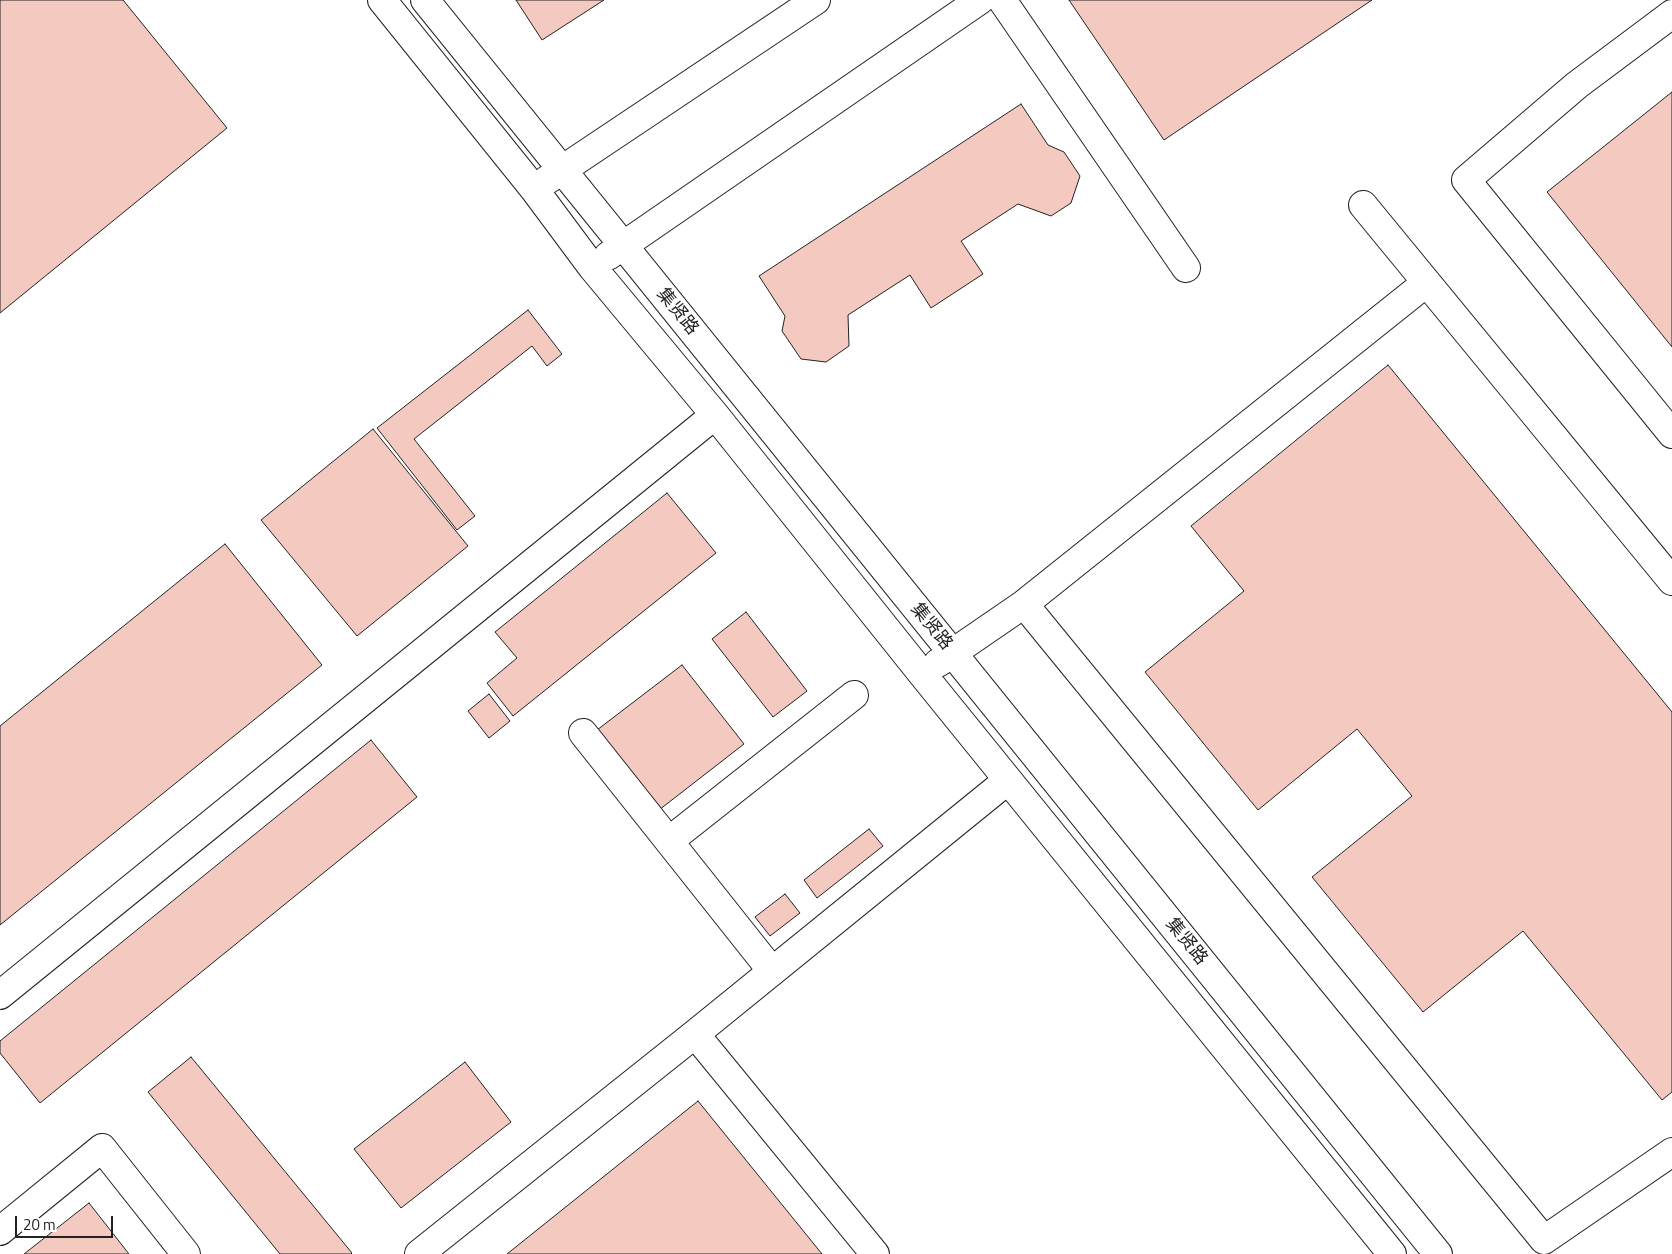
<!DOCTYPE html>
<html>
<head>
<meta charset="utf-8">
<style>
  body { margin:0 }
  #map { position:relative; width:1672px; height:1254px; overflow:hidden; background:#fff; font-family:"Titillium Web",sans-serif }
  canvas { display:block }
  .scale { position:absolute; left:15px; top:1216px; width:98px; height:22px; box-sizing:border-box; border:2px solid #222; border-top:0; padding-left:6px; font-size:15px; line-height:18px; white-space:nowrap; color:#222; -webkit-text-stroke:4px #fff; paint-order:stroke }
</style>
</head>
<body>
<div id="map">
<canvas width="1672" height="1254"></canvas>
<div class="scale">20 m</div>
</div>
<script>
const context = document.querySelector('canvas').getContext('2d');
context.lineJoin = 'round';
function paint(path, color) { context.fillStyle = color; context.fill(path, 'evenodd'); }
const toPath = rows => new Path2D(rows.map(r => 'M' + r).join(''));
function trace(path, color, width, dash) { context.strokeStyle = color; context.lineWidth = width; context.lineCap = dash ? 'butt' : 'round'; context.setLineDash(dash || []); context.stroke(path); }
function label(font, color, halo, rows, align = 'center') {
  context.font = font + ' "Titillium Web","Noto Sans SC",sans-serif'; context.lineWidth = 4; context.setLineDash([]); context.textBaseline = 'middle'; context.strokeStyle = halo; context.fillStyle = color; for (const [text, x, y, turn = 0] of rows) {
    context.save(); context.translate(x, y); context.rotate((+turn || 0) * Math.PI / 180); context.textAlign = isNaN(turn) ? turn : align; if (halo) context.strokeText(text, 0, 0); context.fillText(text, 0, 0); context.restore();
  }
}
const building = toPath([
  [0,0,123,0,227,128,0,313,0,0],
  [516,0,604,0,542,40,516,0],
  [1069,0,1372,0,1164,140,1069,0],
  [1672,92,1672,347,1547,192,1672,92],
  [1021,104,1048,145,1064,152,1080,176,1071,203,1051,216,1018,204,961,241,983,274,931,308,910,275,848,315,849,346,826,362,801,359,782,331,785,316,759,276,1021,104],
  [528,310,562,354,547,366,532,346,414,439,475,516,457,530,377,428,528,310],
  [1388,365,1672,712,1672,1092,1662,1100,1523,931,1423,1012,1312,877,1412,796,1357,729,1258,810,1145,672,1244,591,1191,526,1388,365],
  [373,429,468,546,357,636,261,520,373,429],
  [667,493,716,553,513,716,487,683,517,658,495,632,667,493],
  [225,544,322,665,0,925,0,726,225,544],
  [746,612,807,691,773,717,712,639,746,612],
  [682,665,744,744,659,810,597,730,682,665],
  [489,694,510,721,489,738,468,711,489,694],
  [371,740,417,797,40,1103,0,1053,0,1041,371,740],
  [869,829,883,846,817,898,804,880,869,829],
  [785,894,800,913,770,936,755,917,785,894],
  [191,1057,352,1253,351,1254,280,1254,148,1092,191,1057],
  [465,1062,511,1122,401,1208,354,1149,465,1062],
  [698,1101,822,1254,507,1254,698,1101],
  [89,1203,129,1254,24,1254,89,1203]
]);
const minor = toPath([
  [382,0,534,189,592,267,715,415,923,675,1392,1254],
  [425,0,1438,1254],
  [1002,0,1186,268],
  [1672,14,1577,85,1466,180,1672,434],
  [547,180,816,0],
  [1363,205,1672,581],
  [608,256,980,0],
  [1024,604,1544,1240,1672,1152],
  [938,663,1024,604,1426,283],
  [583,733,772,971],
  [669,841,854,695],
  [0,995,715,415],
  [695,1034,875,1254],
  [0,1231,102,1148,186,1254],
  [419,1254,695,1034,1008,780]
]);
const streetNames = [
  ["集贤路",677,312,51],
  ["集贤路",931,627,51],
  ["集贤路",1186,942,51]
];
paint(building, '#f3c9c0');
trace(building, '#222', 1);
trace(minor, '#222', 30);
trace(minor, '#fff', 28);
label('18px', '#222', '#fff', streetNames);
</script>
</body>
</html>
